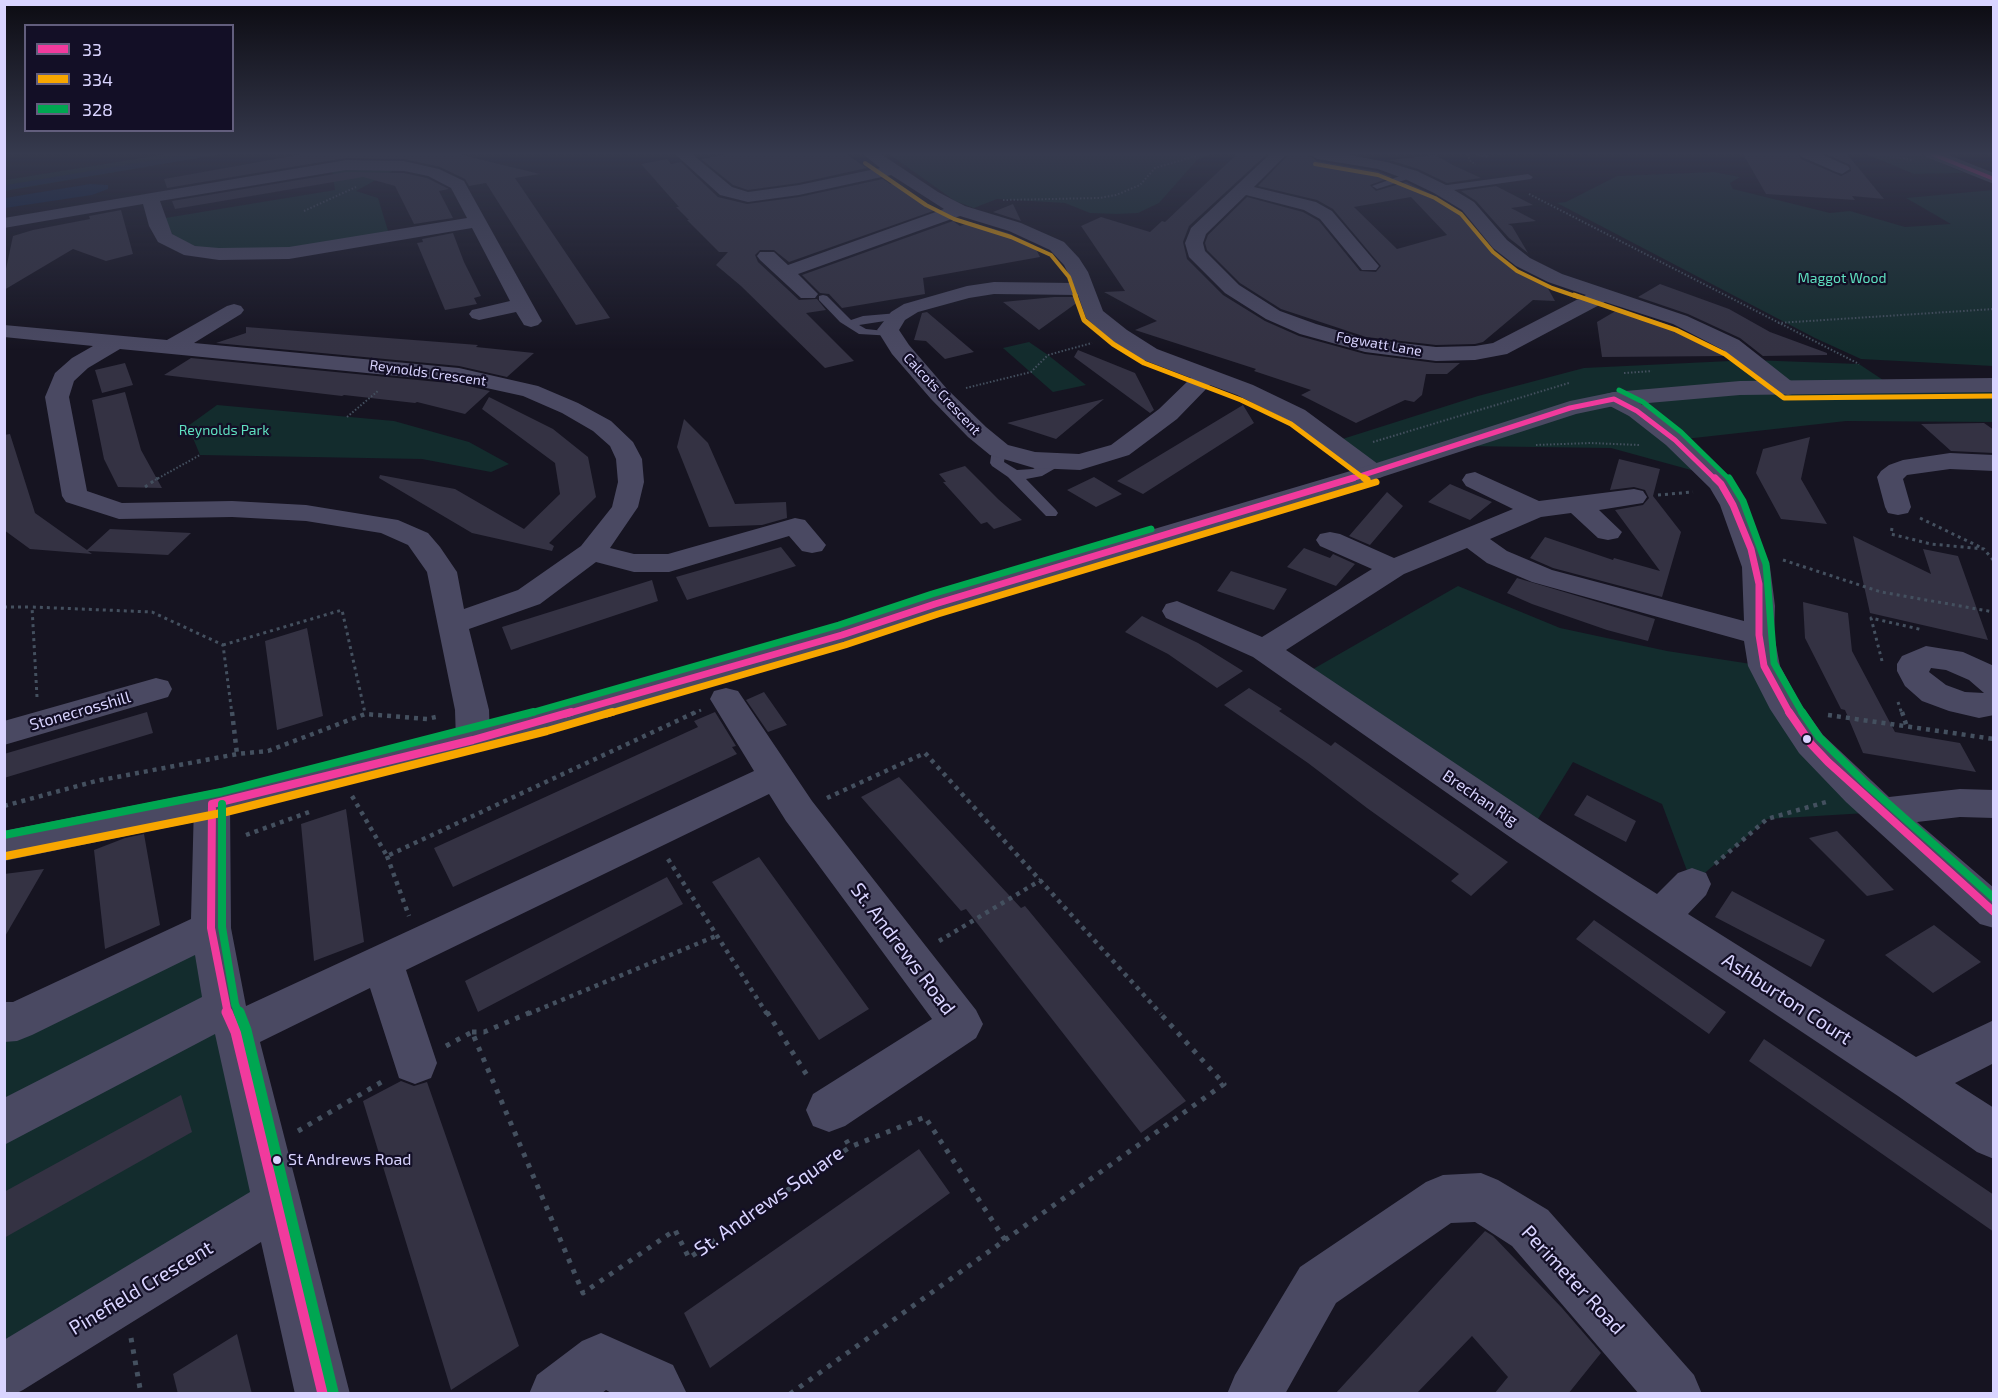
<!DOCTYPE html>
<html>
<head>
<meta charset="utf-8">
<style>
  body { margin:0 }
  #map { position:relative; width:1998px; height:1398px; overflow:hidden; background:#161421; font-family:"Exo 2",sans-serif }
  canvas { display:block }
  .frame { position:absolute; inset:0; border:6px solid #d9d4ff; pointer-events:none }
  .legend { position:absolute; left:24px; top:24px; width:210px; height:108px; box-sizing:border-box; background:#130f26; border:2px solid #625e7d; margin:0; padding:8px 10px; list-style:none; font-size:18px; color:#d9d4ff }
  .legend li { display:flex; align-items:center; gap:12px; height:30px }
  .legend b { width:30px; border:2px solid #625e7d }
</style>
</head>
<body>
<div id="map">
<canvas width="1998" height="1398"></canvas>
<div class="frame"></div>
<ul class="legend">
<li><b style="height:8px;background:#f13a9d"></b>33</li>
<li><b style="height:8px;background:#f7a600"></b>334</li>
<li><b style="height:8px;background:#00a651"></b>328</li>
</ul>
</div>
<script>
const context = document.querySelector('canvas').getContext('2d');
context.lineJoin = 'round';
function paint(path, color) { context.fillStyle = color; context.fill(path, 'evenodd'); }
const toPath = rows => new Path2D(rows.map(r => 'M' + r).join(''));
function trace(path, color, width, dash) { context.strokeStyle = color; context.lineWidth = width; context.lineCap = dash ? 'butt' : 'round'; context.setLineDash(dash || []); context.stroke(path); }
function label(font, color, halo, rows, align = 'center') {
  context.font = font + ' "Exo 2",sans-serif'; context.lineWidth = 4.5; context.setLineDash([]); context.textBaseline = 'middle'; context.strokeStyle = halo; context.fillStyle = color; for (const [text, x, y, turn = 0] of rows) {
    context.save(); context.translate(x, y); context.rotate((+turn || 0) * Math.PI / 180); context.textAlign = isNaN(turn) ? turn : align; if (halo) context.strokeText(text, 0, 0); context.fillText(text, 0, 0); context.restore();
  }
}
const green = toPath([
  [167,154,221,154,5,191,5,180],
  [889,154,1211,154,1197,160,1159,203,1138,213,1116,214,1090,213,1065,203,997,199,974,208,955,201],
  [1866,154,1920,154,1965,173,1914,174],
  [396,169,356,191,378,198,389,234,282,251,199,248,173,236,165,218,335,190,332,170],
  [1714,172,1740,177,1730,183,1733,189,1830,213,1850,211,1905,227,1951,224,1906,198,1993,190,1993,366,1861,359,1815,338,1557,203,1566,202,1617,176],
  [1029,342,1048,355,1086,385,1053,392,1003,348],
  [1751,360,1859,364,1886,382,1993,383,1993,422,1846,421,1676,440,1713,476,1611,448,1462,446,1373,472,1333,442,1478,396,1584,368],
  [217,405,394,421,469,442,509,464,491,472,422,459,200,455,188,426],
  [1458,586,1560,628,1667,651,1764,666,1883,812,1767,819,1692,884,1662,804,1573,762,1530,832,1301,676],
  [211,928,277,1204,5,1371,5,1033]
]);
const water = toPath([
  [90,184,108,185,108,189,92,195,5,208,5,198]
]);
const stream = toPath([
  [4,188,206,154]
]);
const building = toPath([
  [303,154,458,154,540,174,515,178,610,318,576,325,486,183,469,186,465,179,440,167,404,159,346,158,167,188,164,179],
  [730,154,846,154,867,168,799,183,748,190,733,185,701,159],
  [1237,154,1267,154,1189,226,1183,242,1187,259,1223,295,1265,321,1299,336,1365,354,1436,363,1460,363,1447,374,1426,374,1422,395,1414,402,1405,400,1356,423,1301,395,1311,390,1254,371,1256,369,1135,330,1157,321,1104,292,1125,291,1081,226,1101,217,1150,232,1162,221,1165,222],
  [1289,154,1307,154,1317,161,1377,171,1392,177,1370,185,1376,191,1406,182,1433,195,1461,212,1492,250,1515,268,1545,283,1555,301,1533,300,1483,342,1475,344,1436,345,1366,337,1281,309,1240,283,1207,250,1205,243,1208,235,1247,197,1303,212,1319,221,1360,271,1376,272,1381,266,1333,209,1317,200,1258,186],
  [1411,197,1447,235,1397,249,1354,207],
  [1743,154,1798,154,1801,159,1841,176,1851,171,1850,165,1826,154,1847,154,1884,199,1852,196,1855,200,1766,194],
  [1435,155,1453,165,1481,178,1447,183,1418,169,1389,160],
  [667,159,671,164,681,162,718,197,747,204,799,197,883,179,890,184,896,183,936,210,789,262,774,250,760,250,755,255,758,262,799,300,817,299,826,310,806,313,854,361,825,368,741,286,716,265,728,252,719,252,687,220,689,220,676,207,679,207,641,164],
  [346,172,404,173,427,178,449,189,439,191,453,218,414,224,395,186,363,177,175,209,172,201],
  [1496,186,1533,205,1511,208,1536,221,1508,224,1512,226,1528,253,1509,238,1476,201,1461,191],
  [1013,204,1021,221,993,212],
  [121,210,133,254,106,261,73,249,4,290,4,278,13,236,33,230,90,219,89,216],
  [953,221,960,226,970,222,1008,233,1034,245,1040,257,923,278,925,294,842,308,829,294,820,293,802,275],
  [453,233,464,262,481,296,474,298,477,304,445,310,417,243,423,242,422,239],
  [1660,284,1729,309,1770,332,1827,353,1827,355,1763,356,1740,338,1688,314,1638,297],
  [1054,297,1076,297,1078,302,1039,330,1003,302],
  [1619,309,1672,326,1727,356,1602,357,1597,322],
  [927,312,974,352,945,359,926,341,914,340,922,313],
  [246,327,478,345,476,347,534,353,507,377,459,366,216,343,246,333],
  [1078,350,1135,373,1154,410,1150,413,1074,357],
  [191,358,459,384,490,391,465,414,417,402,415,403,344,395,342,396,164,375],
  [125,363,133,385,102,393,95,370],
  [125,392,141,450,162,488,118,487,104,459,92,400],
  [489,397,553,429,588,457,596,497,549,543,554,546,552,551,472,533,379,478,380,475,455,489,524,529,560,494,555,463,482,409],
  [1104,399,1056,439,1007,423],
  [1243,405,1254,423,1143,494,1117,481],
  [684,419,708,443,735,504,786,502,787,518,762,525,709,527,677,447],
  [1984,423,1994,430,1994,453,1951,451,1921,424],
  [10,434,35,513,87,550,110,529,191,533,168,555,88,551,92,554,30,549,4,530,4,435],
  [1810,437,1801,479,1827,524,1781,519,1756,473,1763,449],
  [1619,459,1660,469,1653,496,1681,532,1662,597,1553,568,1530,558,1545,537,1613,560,1614,558,1660,571,1615,510,1643,505,1649,498,1645,490,1634,487,1610,490],
  [965,466,998,499,1022,520,994,529,987,522,981,524,943,482,946,482,939,474],
  [1094,477,1122,494,1096,507,1067,490],
  [1450,484,1492,502,1470,520,1428,502],
  [1387,492,1403,506,1370,545,1349,536],
  [1853,536,1931,574,1923,549,1958,556,1988,640,1870,613],
  [781,547,796,566,687,600,676,577],
  [1304,548,1330,558,1333,554,1355,564,1336,586,1287,567],
  [1231,571,1287,589,1274,610,1217,591],
  [1517,578,1655,619,1648,641,1607,630,1532,604,1507,593],
  [652,580,658,601,511,650,502,627],
  [1803,602,1848,613,1852,651,1895,732,1960,743,1976,772,1863,753,1845,710,1841,709,1805,638],
  [1142,616,1198,643,1243,671,1217,688,1168,654,1125,632],
  [307,628,323,716,277,730,265,641],
  [1249,688,1282,709,1279,711,1331,746,1335,742,1508,862,1471,896,1451,881,1459,874,1367,808,1308,763,1224,705],
  [764,692,787,725,768,732,746,700],
  [147,712,153,733,4,778,4,754],
  [715,712,736,746,732,747,737,754,453,887,434,848,698,727,694,721],
  [899,777,1021,908,1025,906,1186,1101,1141,1133,966,909,961,911,861,797],
  [1587,795,1636,821,1626,842,1574,815],
  [346,809,364,942,314,961,301,824],
  [1837,831,1894,890,1867,896,1809,838],
  [144,834,160,925,105,949,94,850,125,838],
  [759,857,869,1009,819,1040,712,882],
  [44,869,4,938,4,874],
  [667,877,683,904,478,1012,465,981],
  [1732,891,1825,940,1811,967,1715,917],
  [1594,920,1726,1012,1709,1034,1576,939],
  [1934,925,1981,962,1933,993,1885,955],
  [1764,1039,1994,1195,1994,1232,1749,1061],
  [401,1081,414,1086,427,1082,519,1346,451,1390,363,1101],
  [181,1095,192,1132,4,1238,4,1192],
  [919,1149,950,1193,710,1368,684,1313],
  [1485,1231,1493,1236,1562,1308,1601,1353,1568,1394,1494,1394,1508,1377,1472,1336,1416,1394,1335,1394],
  [237,1334,252,1394,178,1394,173,1374]
]);
const pathFar3 = toPath([
  [1467,154,1471,162,1476,164],
  [1475,154,1488,157,1484,154],
  [1497,154,1505,154],
  [1879,154,1912,160],
  [1529,194,1859,364],
  [1003,200,1099,198,1116,195,1140,185,1155,168,1203,154],
  [304,211,356,187],
  [1778,323,1994,309],
  [1624,373,1652,371],
  [966,388,1031,372,1048,355,1092,343],
  [347,417,379,390],
  [1373,442,1569,383],
  [1536,445,1590,443,1639,445],
  [155,480,200,455]
]);
const pathFar2 = toPath([
  [145,487,158,478],
  [1658,495,1693,492],
  [1920,518,1984,549],
  [1892,528,1891,534,1931,544,1984,549,1994,561],
  [1783,560,1881,592,1994,612],
  [4,607,32,607],
  [223,645,342,610,365,713],
  [1882,661,1871,618,1923,630],
  [37,697,32,607,152,612,223,645,232,714],
  [1898,702,1902,714],
  [693,714,701,710]
]);
const pathFar1 = toPath([
  [232,712,237,754],
  [1902,712,1907,727],
  [1828,715,1994,739],
  [352,796,387,856,696,712],
  [827,798,925,753,1161,1014],
  [4,806,96,781,237,754,268,751,365,714,427,719,440,716],
  [246,835,312,811],
  [387,856,409,916],
  [668,859,767,1014],
  [1715,864,1767,819,1826,802],
  [939,941,1041,880],
  [528,1014,716,936]
]);
const path = toPath([
  [767,1012,810,1080],
  [472,1032,484,1032,531,1012],
  [446,1046,472,1032,583,1293,675,1230,689,1258,850,1147,846,1140],
  [298,1131,385,1080],
  [1005,1240,1224,1084,1159,1012],
  [131,1338,141,1394],
  [790,1394,1005,1240,925,1117,850,1147]
]);
const service = toPath([
  [1411,172,1416,175,1414,177,1377,189,1372,186,1411,172],
  [1528,174,1533,177,1531,179,1440,192,1435,189,1440,186,1528,174],
  [823,295,827,296,851,320,863,316,898,313,904,316,898,319,859,325,866,329,894,332,894,336,859,334,840,322,819,300,819,296,823,295],
  [999,446,1006,450,1004,462,1017,470,1033,469,1051,459,1061,459,1063,462,1061,465,1042,476,1026,479,1056,510,1058,513,1056,516,1046,516,1008,477,992,466,990,463,992,450,999,446]
]);
const minor = toPath([
  [675,154,692,154,732,187,748,192,799,185,880,168,863,154,881,154,938,192,965,206,1021,223,1064,242,1079,258,1088,272,1103,311,1127,330,1157,349,1253,385,1305,410,1382,467,1386,472,1382,477,1373,480,1364,477,1287,420,1237,395,1210,385,1177,419,1129,455,1080,470,1034,468,990,455,968,437,931,399,892,354,877,330,891,312,904,304,967,286,994,282,1073,283,1064,265,1050,250,1009,231,960,216,798,274,818,294,815,298,801,298,760,260,757,256,760,252,774,252,788,265,944,209,891,175,799,195,748,202,720,195,675,154],
  [994,294,1078,295,1086,318,1111,340,1141,359,1191,378,1159,409,1111,445,1079,454,1035,452,1008,445,986,427,947,389,909,345,899,330,905,320,918,312,969,298,994,294],
  [1270,154,1287,154,1254,187,1316,202,1332,211,1379,266,1376,270,1362,270,1320,219,1304,210,1246,195,1206,234,1203,243,1205,251,1239,285,1280,311,1316,324,1366,339,1436,347,1475,346,1493,343,1586,295,1548,282,1516,266,1493,248,1462,210,1434,193,1405,179,1378,169,1317,159,1309,154,1344,154,1387,162,1417,171,1446,185,1474,202,1507,240,1530,258,1562,274,1687,316,1739,340,1800,388,1796,393,1788,395,1780,393,1723,350,1673,324,1605,302,1507,354,1475,360,1436,361,1365,352,1300,334,1266,319,1225,293,1189,257,1185,243,1191,228,1270,154],
  [1800,154,1821,154,1848,166,1850,169,1842,174,1836,172,1802,157,1800,154],
  [1924,154,1946,154,1994,173,1994,184,1926,157,1924,154],
  [346,160,404,161,439,169,464,181,542,321,538,325,531,327,524,325,516,312,479,320,472,318,469,314,472,310,510,301,472,228,289,259,219,260,184,255,158,242,149,226,143,204,4,228,4,218,346,160],
  [346,170,404,171,428,176,451,188,467,218,289,247,219,248,195,246,172,234,160,201,346,170],
  [234,304,241,306,244,310,241,314,194,343,459,368,538,386,578,403,611,421,633,442,642,459,644,482,638,507,610,548,634,554,668,554,795,518,805,520,826,545,822,551,812,553,802,551,789,536,669,572,634,572,596,562,540,604,469,629,489,710,490,740,485,749,473,752,461,749,456,740,455,710,427,572,408,545,381,533,306,521,232,517,119,519,66,502,62,496,45,397,55,373,72,358,93,346,4,337,4,325,167,340,227,306,234,304],
  [120,349,459,382,523,396,562,413,593,431,610,446,616,459,618,482,612,507,581,546,518,590,464,609,457,572,440,547,428,533,398,520,306,505,232,501,122,503,87,491,69,397,74,381,88,368,120,349],
  [1614,392,1645,406,1684,435,1734,484,1746,505,1770,567,1775,606,1774,635,1780,666,1800,703,1823,735,1889,797,1960,789,1994,790,1994,818,1960,817,1917,822,1994,888,1994,928,1980,924,1846,802,1799,753,1770,709,1748,666,1744,641,1532,582,1487,563,1467,548,1404,574,1286,650,1543,822,1657,894,1678,873,1692,868,1706,873,1711,884,1706,895,1688,914,1916,1057,1994,1020,1994,1063,1955,1083,1994,1108,1994,1159,1977,1152,1898,1096,1517,842,1253,657,1166,618,1162,611,1166,604,1177,601,1262,637,1372,569,1320,546,1316,540,1320,534,1330,532,1340,534,1394,558,1513,509,1466,486,1462,480,1466,474,1475,472,1539,501,1634,489,1643,491,1647,497,1643,503,1599,510,1622,532,1618,538,1608,540,1598,538,1571,513,1541,517,1490,539,1507,551,1552,570,1744,621,1742,567,1720,505,1710,488,1666,445,1629,416,1606,404,1602,399,1606,394,1614,392],
  [1950,453,1994,455,1994,471,1950,469,1907,475,1903,479,1911,507,1908,513,1898,515,1888,513,1885,507,1877,477,1881,471,1889,465,1903,460,1950,453],
  [1926,646,1963,652,1994,666,1994,715,1979,718,1949,711,1922,701,1905,686,1897,671,1897,664,1902,656,1926,646],
  [1931,668,1946,670,1969,680,1984,693,1965,692,1946,685,1929,672,1931,668],
  [156,678,168,681,172,689,168,697,4,745,4,721,156,678],
  [726,688,738,691,812,801,976,1010,983,1024,976,1038,845,1126,829,1132,813,1126,806,1110,813,1094,932,1019,786,821,769,794,406,970,437,1063,431,1078,415,1084,399,1078,370,988,260,1042,350,1394,295,1394,261,1242,23,1390,15,1394,4,1394,4,1340,250,1192,215,1034,4,1145,4,1098,202,997,195,955,32,1035,17,1041,4,1042,4,1002,13,1002,191,919,194,804,199,794,212,790,225,794,230,804,231,928,246,1006,754,771,710,699,714,691,726,688],
  [1481,1173,1498,1180,1548,1210,1694,1375,1702,1394,1639,1394,1512,1246,1475,1222,1451,1223,1336,1303,1285,1394,1227,1394,1235,1375,1300,1267,1426,1182,1443,1175,1481,1173],
  [601,1333,673,1365,687,1394,613,1394,606,1390,601,1394,529,1394,537,1375,582,1341,601,1333]
]);
const tertiary = toPath([
  [1994,378,1994,392,1740,395,1614,406,1576,414,1382,477,946,611,853,642,544,733,223,816,4,861,4,831,223,788,544,709,831,628,924,597,1364,467,1570,401,1614,392,1740,381,1994,378]
]);
const bus1Far4 = toPath([
  [1932,154,1994,179]
]);
const bus1Far3 = toPath([
  [1348,480,1570,408,1614,399,1637,411,1675,440,1716,480]
]);
const bus1Far2 = toPath([
  [1715,478,1721,484,1733,505,1751,549,1759,584,1759,635,1764,666,1790,714],
  [566,714,842,635,935,604,1353,478]
]);
const bus1Far1 = toPath([
  [1789,712,1811,744,1828,762,1994,912],
  [228,1014,211,928,212,804,473,740,571,712]
]);
const bus1 = toPath([
  [227,1012,236,1032,323,1394]
]);
const bus2Far3 = toPath([
  [865,163,926,205,954,219,1011,237,1051,255,1069,277,1076,297],
  [1315,164,1378,175,1435,198,1461,214,1493,252,1517,271,1552,288,1578,297]
]);
const bus2Far2 = toPath([
  [1075,295,1084,320,1113,344,1144,363,1241,400,1291,424,1366,480],
  [1574,295,1676,330,1725,354,1784,398,1994,396]
]);
const bus2Far1 = toPath([
  [1364,478,1367,480],
  [607,714,845,645,938,614,1376,482]
]);
const bus2 = toPath([
  [6,856,226,812,547,731,612,712]
]);
const bus3Far3 = toPath([
  [1619,390,1643,402,1681,432,1730,480]
]);
const bus3Far2 = toPath([
  [1729,478,1743,501,1766,564,1774,663,1803,714],
  [527,714,839,625,932,594,1151,529]
]);
const bus3Far1 = toPath([
  [1802,712,1819,737,1866,784,1994,898],
  [222,804,222,927,235,1004,239,1014],
  [4,835,221,792,533,712]
]);
const bus3 = toPath([
  [239,1012,246,1030,333,1392]
]);
const markers = [
  [1807,739,5,"#d9d4ff"],
  [277,1160,5,"#d9d4ff"]
];
const farParknames = [
  ["Maggot Wood",1842,278],
  ["Reynolds Park",224,430]
];
const farStreetnames = [
  ["Fogwatt Lane",1379,344,10],
  ["Reynolds Crescent",428,373,8],
  ["Calcots Crescent",942,394,47]
];
const streetNames = [
  ["Stonecrosshill",80,711,-16],
  ["Brechan Rig",1480,798,34]
];
const nearBusnames = [
  ["St Andrews Road",288,1160]
];
const nearStreetnames = [
  ["St. Andrews Road",903,949,53],
  ["Ashburton Court",1787,999,33],
  ["St. Andrews Square",769,1201,-35],
  ["Perimeter Road",1573,1280,47],
  ["Pinefield Crescent",141,1288,-31]
];
paint(green, '#132c2d');
paint(water, '#0d2144');
trace(stream, '#0d2144', 5);
paint(building, '#343243');
trace(pathFar3, '#44505f', 2, [1.5, 2]);
trace(pathFar2, '#44505f', 3, [3, 4]);
trace(pathFar1, '#44505f', 4.5, [4, 5]);
trace(path, '#44505f', 5, [4.5, 7]);
paint(service, '#4a4962');
paint(minor, '#4a4962');
paint(tertiary, '#4a4962');
trace(bus1Far4, '#f13a9d', 4);
trace(bus1Far3, '#f13a9d', 5);
trace(bus1Far2, '#f13a9d', 7);
trace(bus1Far1, '#f13a9d', 8);
trace(bus1, '#f13a9d', 11);
trace(bus2Far3, '#f7a600', 4);
trace(bus2Far2, '#f7a600', 5);
trace(bus2Far1, '#f7a600', 7);
trace(bus2, '#f7a600', 8);
trace(bus3Far3, '#00a651', 5);
trace(bus3Far2, '#00a651', 7);
trace(bus3Far1, '#00a651', 8);
trace(bus3, '#00a651', 11);
const sky = context.createLinearGradient(0, 0, 0, 350);
sky.addColorStop(0, '#0c0b12');
sky.addColorStop(0.44, '#363a4e');
sky.addColorStop(1, '#363a4e00');
context.fillStyle = sky;
context.fillRect(0, 0, 1998, 350);
for (const [x, y, r, color] of markers) { const dot = new Path2D(); dot.arc(x, y, r, 0, 2 * Math.PI); context.fillStyle = color; context.fill(dot); trace(dot, '#130f26', 2); }
label('14px', '#5fe0c0', '#130f26', farParknames);
label('14px', '#d9d4ff', '#130f26', farStreetnames);
label('16px', '#d9d4ff', '#130f26', streetNames);
label('16px', '#d9d4ff', '#130f26', nearBusnames, 'left');
label('20px', '#d9d4ff', '#130f26', nearStreetnames);
</script>
</body>
</html>
